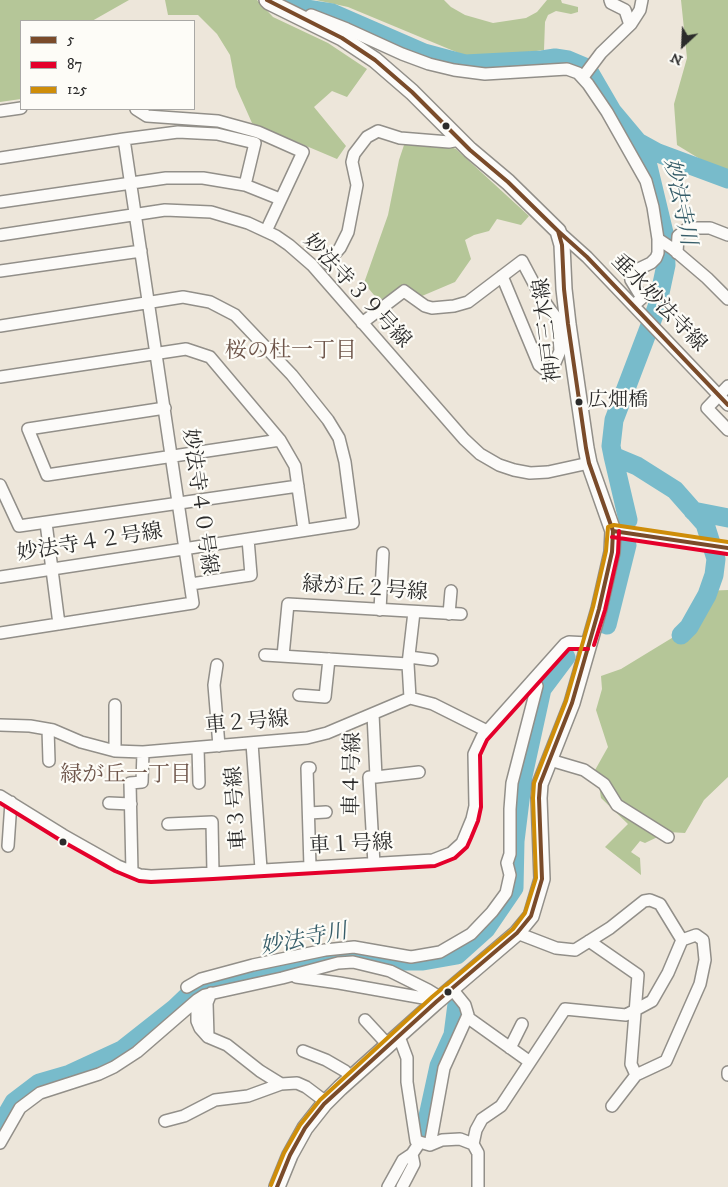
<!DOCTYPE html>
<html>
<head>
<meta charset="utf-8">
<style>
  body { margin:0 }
  #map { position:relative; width:728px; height:1187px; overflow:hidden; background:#ede6da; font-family:"IM FELL DW Pica",serif }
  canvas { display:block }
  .legend { position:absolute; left:20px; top:20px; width:175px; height:90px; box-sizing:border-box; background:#fdfcf7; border:1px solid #a9a8a5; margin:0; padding:6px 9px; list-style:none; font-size:15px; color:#2b2b2b }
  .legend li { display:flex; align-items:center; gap:10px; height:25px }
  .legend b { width:25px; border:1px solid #a9a8a5 }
  .north { position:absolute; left:658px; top:20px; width:50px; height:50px; -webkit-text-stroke:4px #fdfcf7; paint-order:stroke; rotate:205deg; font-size:14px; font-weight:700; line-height:20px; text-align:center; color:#2b2b2b }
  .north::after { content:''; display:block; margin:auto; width:18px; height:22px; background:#2b2b2b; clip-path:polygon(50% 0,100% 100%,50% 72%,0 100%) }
</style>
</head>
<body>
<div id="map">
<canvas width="728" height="1187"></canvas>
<ul class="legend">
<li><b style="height:6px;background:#7a4b2a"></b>5</li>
<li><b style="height:6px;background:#e4002b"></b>87</li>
<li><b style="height:6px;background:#ce8d09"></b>125</li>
</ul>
<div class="north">N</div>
</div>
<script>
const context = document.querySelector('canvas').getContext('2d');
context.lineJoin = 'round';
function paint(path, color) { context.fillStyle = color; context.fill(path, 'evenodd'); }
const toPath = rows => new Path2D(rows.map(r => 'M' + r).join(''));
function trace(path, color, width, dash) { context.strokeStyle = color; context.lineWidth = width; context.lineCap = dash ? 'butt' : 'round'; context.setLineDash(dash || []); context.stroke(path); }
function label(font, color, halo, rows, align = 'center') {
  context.font = font + ' "IM FELL DW Pica","Noto Serif JP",serif'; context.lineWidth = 4.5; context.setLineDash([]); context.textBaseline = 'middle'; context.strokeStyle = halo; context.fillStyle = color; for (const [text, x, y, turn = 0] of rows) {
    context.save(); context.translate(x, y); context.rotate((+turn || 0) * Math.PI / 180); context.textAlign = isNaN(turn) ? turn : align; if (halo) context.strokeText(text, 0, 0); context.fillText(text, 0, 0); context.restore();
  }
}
const forest = toPath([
  [0,0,129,0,92,21,21,21,21,99,0,102],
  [165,0,257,0,273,17,328,43,367,69,347,97,332,91,314,107,346,146,337,159,252,123,236,87,230,55,217,34,198,15,168,15],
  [316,0,444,0,451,7,465,15,493,23,526,18,537,12,547,0,561,0,562,3,578,7,578,12,571,14,556,11,548,15,545,22,544,50,473,59,348,7],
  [681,0,728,0,728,173,713,167,677,145,674,104,687,58],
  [405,142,444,144,456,149,529,216,521,225,497,219,489,231,474,235,465,240,471,259,455,282,422,296,404,285,379,301,364,283,388,215,399,160],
  [728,590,728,777,704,800,685,833,668,832,645,843,640,841,631,852,640,858,641,875,605,847,628,824,601,798,599,785,590,779,608,747,596,710,602,689,601,676,621,669,685,630,703,591]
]);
const river = toPath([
  [291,0,307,9,332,13,424,53,465,64,542,60,555,58,568,60,587,68,612,111,638,142,648,166,665,237,666,265,657,307,614,420,611,446,613,456,637,466,675,490,705,524,716,559,714,575,707,595,689,627,681,635],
  [638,142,658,153,728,179],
  [613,456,628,520],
  [693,511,728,518],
  [607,625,627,545],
  [0,1126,14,1102,39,1083,70,1074,122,1050,174,1009,197,987,224,979,323,957,352,952,400,961,423,961,457,955,486,929,514,888,515,841,523,776,542,689,566,657],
  [423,1139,439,1066,453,1035,457,1004]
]);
const minor = toPath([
  [610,0,611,3,625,10,630,25],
  [305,20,311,15,347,29,402,54,429,64,454,70,485,74,567,69,578,73,588,84,607,112,646,181,653,207,658,239,673,249,707,278,728,299],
  [583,77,601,53,631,24,640,10,642,0],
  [136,109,147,116,218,121,258,132,303,152,266,231],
  [0,111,21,108],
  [0,158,124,139,178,132,217,134,255,143,245,185],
  [0,202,166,178,203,178,245,185,280,199],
  [558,231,587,257,728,405],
  [0,235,165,210,211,212,248,223,276,236,289,245,312,265,464,439,480,454,499,465,514,470,530,473,548,472,589,463],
  [677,253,678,236,688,228,710,228,728,235],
  [327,263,340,248,348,232,357,185,352,162,354,154,367,137,378,131,400,138,449,142,459,140],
  [0,271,141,251],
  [502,276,539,365,544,369,551,368,554,365,560,351,558,320],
  [634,305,642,298,631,280,630,273,651,263,656,258,658,253,658,239],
  [362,323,404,291,425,306,432,308,454,306,468,302,522,261,540,295,551,311,558,320,568,324],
  [0,326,183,297,210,302,235,315,292,375,328,420,339,438,345,462,353,523,0,577],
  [0,377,186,349,210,357,280,440,295,466,304,530],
  [728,386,707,408,728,430],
  [165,408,28,429,47,475,280,440],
  [0,485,19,526,298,486],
  [46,523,59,624],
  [613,531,728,548],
  [191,584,251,575,248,539],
  [380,610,383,553],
  [449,614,451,591],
  [0,633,193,603,124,139],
  [265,655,408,664],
  [283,656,288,604,461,614],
  [409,657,432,660],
  [217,665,214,685,219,746],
  [299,695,325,697,329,659],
  [410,698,408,664,414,612],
  [115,705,115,751],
  [373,714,376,777,369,777,374,864],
  [0,725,30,726,53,730,81,742,115,751,143,752,307,738,327,733,410,698,433,704,487,731],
  [48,729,49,761],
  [252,743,261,869],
  [198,748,199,783],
  [550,760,584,770,604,784,617,805,668,837],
  [310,768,307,768,310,867],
  [376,777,419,772],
  [0,796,63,835,118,866,140,875,151,876,213,873,433,860,451,853,462,843,465,836,472,819,475,806,474,754,482,737,565,644,569,642,588,643],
  [109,803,131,804],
  [309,813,326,812],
  [168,824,212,822,213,873],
  [8,846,11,802],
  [132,872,130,783,142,782,143,752],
  [517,933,556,948,575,950,610,928,644,901,650,900,660,904,682,940],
  [589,941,638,975,631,1064,636,1075],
  [296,977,339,983,429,999,436,1002],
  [187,987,201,979,253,965,325,950,354,947,411,957,440,952,471,934,492,912,506,893,510,875,507,863,510,854,510,809,512,783,537,686,532,681],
  [197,1000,197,1021,200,1028,208,1037,227,1045,260,1071,281,1084],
  [467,1017,530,1062],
  [365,1020,389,1046],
  [208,1037,207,1003,211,993],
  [397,1038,401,1042,407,1058,407,1082,416,1141,430,1145,442,1140,460,1139,473,1144,478,1153,478,1187],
  [510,1048,522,1024],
  [303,1051,326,1060,345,1071,351,1078],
  [728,1072,728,1075],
  [165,1121,184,1116,215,1100,248,1096,281,1084,297,1083,306,1087,326,1102],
  [0,1143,20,1108,40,1093,99,1074,114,1067,137,1052,197,1000,205,995,282,978,338,963,353,962,390,971,428,990,441,998],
  [473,1144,476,1130,482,1119,501,1106,565,1009,626,1015,652,1001,668,973,682,940,696,935,703,940,705,960,700,984,666,1061,636,1075,612,1106],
  [430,1145,444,1068,468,1015,465,1005,452,989],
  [388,1187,403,1160,412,1154],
  [402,1187,414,1164,412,1154,420,1142]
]);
const major = toPath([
  [267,0,269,2,342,38,375,60,412,92,470,150,508,182,558,231,562,245,564,289,568,324,586,448,589,463,613,531,612,552,599,609,572,703,540,784,539,798,542,879,531,916,517,933,436,1002,340,1088,324,1104,305,1128,290,1155,277,1187]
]);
const bus1 = toPath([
  [267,0,342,38,375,60,412,92,470,150,508,182,558,231,562,245,564,289,568,324,586,448,589,463,613,531,612,552,599,609,572,703,540,784,539,798,542,879,531,916,517,933,436,1002,324,1104,305,1128,290,1155,277,1187],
  [558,231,587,257,728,405],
  [613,531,728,548]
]);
const bus2 = toPath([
  [612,537,727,554],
  [594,645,605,610,618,553,619,531],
  [0,803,60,840,115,871,139,881,151,882,213,879,435,866,455,858,467,847,471,838,478,821,481,807,480,755,487,740,569,649,588,649]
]);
const bus3 = toPath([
  [271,1185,284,1153,300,1125,320,1100,432,997,513,929,525,913,536,878,533,798,534,783,566,701,593,607,606,551,608,527,614,525,728,542]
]);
const markers = [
  [446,126,4.5,"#2b2b2b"],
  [579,402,4.5,"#2b2b2b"],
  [63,842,4.5,"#2b2b2b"],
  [448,992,4.5,"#2b2b2b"]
];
const busNames = [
  ["広畑橋",588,402]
];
const streetNames = [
  ["妙法寺３９号線",356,292,47],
  ["垂水妙法寺線",658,304,46],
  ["神戸三木線",549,330,-97],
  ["妙法寺４０号線",198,502,82],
  ["妙法寺４２号線",90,544,-9],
  ["緑が丘２号線",365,590,4],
  ["車２号線",247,724,-5],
  ["車４号線",354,774,-89],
  ["車３号線",238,808,-94],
  ["車１号線",351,846,-3]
];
const waterNames = [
  ["妙法寺川",678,202,78],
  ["妙法寺川",304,941,-11]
];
const neighbourhoodNames = [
  ["桜の杜一丁目",291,352],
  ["緑が丘一丁目",126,776]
];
paint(forest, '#b5c698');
trace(river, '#78bbcb', 19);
trace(minor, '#928f89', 14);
trace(major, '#928f89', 18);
trace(minor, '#fcfbf9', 11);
trace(major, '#fcfbf9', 15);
trace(bus1, '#7a4b2a', 4);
trace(bus2, '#e4002b', 4);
trace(bus3, '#ce8d09', 4);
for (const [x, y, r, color] of markers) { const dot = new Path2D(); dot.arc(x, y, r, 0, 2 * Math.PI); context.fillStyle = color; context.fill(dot); trace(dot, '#fdfcf7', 2); }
label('20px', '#2b2b2b', '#fdfcf7', busNames, 'left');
label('21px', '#2b2b2b', '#fdfcf7', streetNames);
label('italic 22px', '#365d69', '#fdfcf7', waterNames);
label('22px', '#6e554a', '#fdfcf7', neighbourhoodNames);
</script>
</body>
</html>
